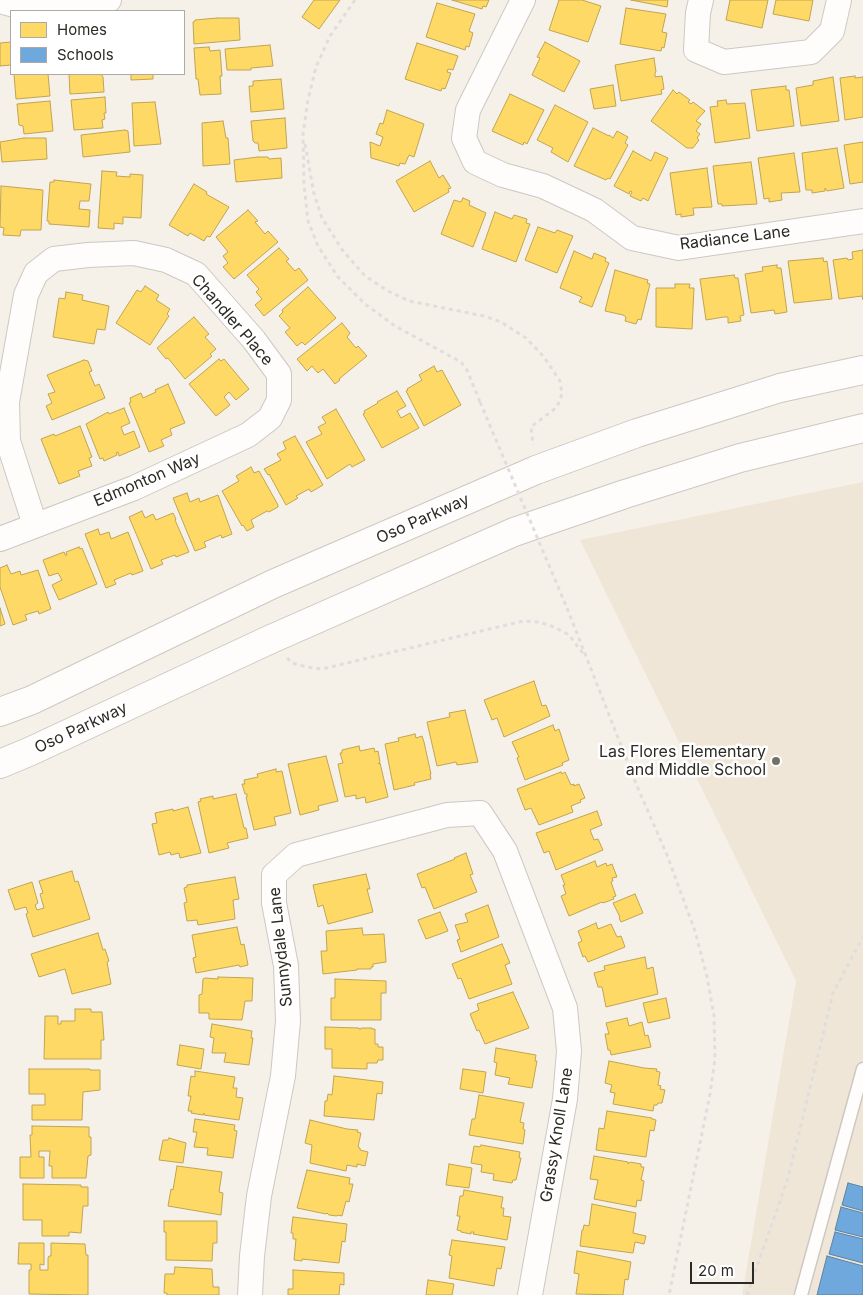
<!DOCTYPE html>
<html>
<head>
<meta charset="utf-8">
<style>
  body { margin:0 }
  #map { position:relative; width:863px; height:1295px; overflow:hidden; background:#f5f1e9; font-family:Inter,sans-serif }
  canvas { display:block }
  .legend { position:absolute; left:10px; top:10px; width:175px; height:65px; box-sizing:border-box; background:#fff; border:1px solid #abaaa7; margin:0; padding:6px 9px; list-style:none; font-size:15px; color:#2d2a24 }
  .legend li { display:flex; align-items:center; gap:10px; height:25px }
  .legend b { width:25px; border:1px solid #abaaa7 }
  .scale { position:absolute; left:690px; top:1262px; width:64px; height:22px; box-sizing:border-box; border:2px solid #2d2a24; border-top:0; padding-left:6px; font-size:15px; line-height:18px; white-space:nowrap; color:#2d2a24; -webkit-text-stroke:4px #fff; paint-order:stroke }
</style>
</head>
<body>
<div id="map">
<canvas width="863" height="1295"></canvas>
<ul class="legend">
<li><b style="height:14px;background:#ffd966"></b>Homes</li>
<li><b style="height:14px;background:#6fa8dc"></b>Schools</li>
</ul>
<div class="scale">20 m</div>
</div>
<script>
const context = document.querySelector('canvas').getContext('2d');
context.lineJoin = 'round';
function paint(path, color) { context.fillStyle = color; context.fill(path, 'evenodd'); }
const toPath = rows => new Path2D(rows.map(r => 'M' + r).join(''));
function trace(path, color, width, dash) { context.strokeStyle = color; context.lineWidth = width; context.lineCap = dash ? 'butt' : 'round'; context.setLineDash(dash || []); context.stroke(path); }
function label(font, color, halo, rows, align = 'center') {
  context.font = font + ' Inter,sans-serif'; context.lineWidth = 5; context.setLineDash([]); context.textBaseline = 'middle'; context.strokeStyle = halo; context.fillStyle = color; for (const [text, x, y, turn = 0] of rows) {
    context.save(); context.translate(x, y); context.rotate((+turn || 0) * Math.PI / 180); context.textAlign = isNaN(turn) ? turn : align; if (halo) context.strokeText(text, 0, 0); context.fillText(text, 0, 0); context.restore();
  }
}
const built = toPath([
  [863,482,863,1295,742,1295,796,981,580,540]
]);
const homes = toPath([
  [314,0,340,0,319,29,302,17,314,0],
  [452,0,489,0,486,7,483,6,482,9,452,0],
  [559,0,582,0,601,6,588,42,549,30,559,0],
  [631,0,668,0,667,7,631,0],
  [730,0,768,0,762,28,726,20,730,0],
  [776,0,813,0,809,21,773,14,776,0],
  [437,3,475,14,469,31,473,33,469,47,466,46,465,50,426,37,437,3],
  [626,8,666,14,662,32,667,33,664,48,662,47,661,51,620,44,626,8],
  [217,18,239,18,240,40,194,44,193,22,195,21,195,20,217,18],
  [11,42,11,65,0,66,0,43,11,42],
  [545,42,580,61,564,92,532,75,540,58,537,57,545,42],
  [417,43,458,56,453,70,448,69,447,72,451,73,445,89,442,88,441,91,405,79,417,43],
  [270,45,273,66,251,68,251,70,227,70,225,49,270,45],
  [209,47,210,51,220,50,222,76,220,76,221,94,200,95,198,79,196,79,194,48,209,47],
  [654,58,656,72,655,73,655,77,662,76,664,89,661,90,662,94,621,101,615,65,654,58],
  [14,74,48,74,50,96,16,99,14,74],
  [69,74,101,74,103,77,104,92,70,94,69,74],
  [131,74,153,74,153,79,131,80,131,74],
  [855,76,855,78,863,77,863,117,845,120,840,78,855,76],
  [833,77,839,121,801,126,796,88,813,85,813,81,833,77],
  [281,79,284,109,251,112,249,86,253,86,253,81,281,79],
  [613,85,616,106,594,109,590,89,613,85],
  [786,86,786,90,789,90,794,126,757,131,751,90,786,86],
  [673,90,677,94,679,92,690,100,688,102,691,104,693,102,705,111,696,121,701,124,696,131,700,134,697,138,699,140,693,148,687,148,651,121,673,90],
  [510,94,544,110,527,144,524,142,523,145,492,131,510,94],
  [105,97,106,113,104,113,105,119,102,120,103,128,74,130,71,100,105,97],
  [726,100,727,104,745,103,750,138,715,143,710,107,718,106,717,101,726,100],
  [50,101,53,131,24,134,23,126,19,125,17,104,50,101],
  [155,102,161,144,134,146,132,103,155,102],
  [555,105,588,122,568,162,551,152,553,148,537,140,555,105],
  [387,110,424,124,414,157,409,155,405,164,400,163,399,166,371,158,370,142,380,146,383,137,376,134,380,123,383,124,387,110],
  [285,118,287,148,259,151,258,143,255,143,253,141,251,121,285,118],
  [223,121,226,138,228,138,230,164,203,166,202,123,223,121],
  [593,128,609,136,609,135,613,138,617,131,628,137,625,143,628,145,610,179,608,178,606,180,574,166,593,128],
  [125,130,128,131,130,152,83,157,81,135,125,130],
  [24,138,46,138,47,159,2,162,0,142,24,138],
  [863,142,863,182,850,184,844,145,863,142],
  [837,148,844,188,827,191,825,188,825,191,812,193,812,190,806,190,802,153,837,148],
  [633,151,651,161,655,152,668,158,648,201,643,198,641,201,630,196,632,192,630,191,629,194,614,186,633,151],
  [794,153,800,192,781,193,782,200,769,202,769,198,764,199,758,158,794,153],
  [258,157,268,157,269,159,281,158,282,178,236,182,234,160,258,157],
  [430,161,439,178,443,175,451,188,448,189,449,192,414,212,396,181,430,161],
  [751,162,757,204,722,206,722,204,718,204,713,166,751,162],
  [707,168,712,207,693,208,694,215,681,217,681,214,676,215,670,173,707,168],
  [102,171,117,172,116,176,130,177,130,174,143,175,141,218,123,217,123,224,114,223,114,229,98,228,102,171],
  [54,180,91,184,89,201,80,201,79,209,90,210,89,227,49,224,49,221,47,221,50,182,54,182,54,180],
  [194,184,207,192,206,194,229,207,210,237,207,236,204,241,190,233,188,236,169,225,194,184],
  [1,186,43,190,41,230,21,230,20,236,3,235,4,228,0,227,1,186],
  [463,198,470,201,469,205,486,213,473,247,441,234,454,200,461,202,463,198],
  [248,210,258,221,255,222,265,234,268,231,278,242,234,279,223,267,228,263,223,256,228,252,216,237,248,210],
  [495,212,512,219,514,215,527,219,526,223,530,224,516,262,482,249,495,212],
  [538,227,555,233,557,230,573,236,557,273,525,260,538,227],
  [279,248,289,259,286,261,295,271,299,268,308,280,264,316,255,305,262,299,256,292,259,289,247,275,279,248],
  [863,250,863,300,862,296,839,299,833,260,847,258,848,260,853,259,852,252,863,250],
  [574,251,592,259,594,253,606,258,605,261,609,263,592,307,579,302,582,297,560,288,574,251],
  [823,258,824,262,827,261,832,299,794,303,788,261,823,258],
  [777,265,777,268,781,268,787,312,775,314,774,310,751,313,745,274,763,271,762,267,777,265],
  [615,270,648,280,647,283,650,284,641,320,638,319,636,324,625,321,626,317,623,315,605,311,615,270],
  [734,275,735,278,738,278,744,315,740,316,741,321,728,323,728,317,724,317,706,320,700,279,734,275],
  [675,284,690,284,689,288,694,288,692,329,656,327,656,288,675,288,675,284],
  [145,286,159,295,156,300,170,309,167,314,169,316,150,345,116,323,137,290,141,292,145,286],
  [308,287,336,318,305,345,302,342,297,346,285,332,290,328,279,316,283,312,282,310,308,287],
  [66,292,83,295,82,300,109,306,105,330,97,329,94,344,53,337,59,298,65,299,66,292],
  [194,317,209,334,205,337,216,349,210,354,212,356,185,379,168,358,166,359,157,348,194,317],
  [342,323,350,333,347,337,356,348,358,346,367,356,339,379,340,380,335,384,323,369,318,373,312,366,307,371,297,359,342,323],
  [219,359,221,361,224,359,249,389,236,400,229,392,224,397,230,405,216,416,189,384,219,359],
  [84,360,88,361,92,371,89,372,95,386,99,384,105,398,52,420,46,406,52,403,48,394,55,392,47,375,84,360],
  [434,366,437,372,442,370,461,405,424,426,406,391,408,390,407,389,422,380,419,375,434,366],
  [168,384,185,423,170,429,172,435,161,440,164,446,149,452,129,403,131,402,130,398,141,393,143,398,156,392,155,390,168,384],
  [397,391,406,406,397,411,401,418,410,413,419,428,382,448,363,414,365,413,364,411,378,403,377,402,397,391],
  [124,408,130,423,121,427,124,435,134,431,140,447,119,456,118,452,116,453,117,455,104,461,103,458,100,459,86,424,108,412,109,414,124,408],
  [336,409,365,460,352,467,350,464,327,479,306,442,322,434,318,427,326,423,322,417,336,409],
  [80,426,92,457,89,458,92,466,78,471,80,476,59,484,41,439,54,434,55,436,80,426],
  [295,436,323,485,311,492,309,489,296,496,298,498,286,505,269,474,268,475,264,469,281,460,277,454,286,449,283,442,295,436],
  [251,467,254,473,259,471,278,505,278,507,269,512,267,511,251,520,254,527,247,531,243,525,242,526,222,491,239,481,236,476,251,467],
  [187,493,190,502,199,498,200,502,218,495,232,534,222,538,221,535,204,542,206,547,195,551,173,498,187,493],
  [142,511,145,518,153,514,156,520,173,513,176,519,175,520,189,552,176,557,175,555,161,560,163,564,151,569,129,517,142,511],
  [98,529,100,535,109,532,111,539,128,532,143,571,132,575,131,573,114,580,116,584,106,588,85,534,98,529],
  [79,547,80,549,82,548,97,584,59,600,52,585,62,580,58,573,49,576,43,560,64,552,65,555,67,555,66,552,79,547],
  [7,565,11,574,20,571,21,575,38,570,51,609,39,614,38,611,25,615,27,620,13,625,0,587,0,568,7,565],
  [0,608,5,624,0,626,0,608],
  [534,681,542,706,546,705,550,716,504,737,497,718,492,720,484,700,534,681],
  [465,710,478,762,457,765,456,762,437,766,427,722,450,717,449,713,465,710],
  [553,725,555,731,559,729,569,760,562,763,563,765,525,780,517,758,519,757,512,742,553,725],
  [415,734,416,738,422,736,424,742,431,774,430,774,431,779,414,783,415,785,394,790,385,744,399,741,398,738,415,734],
  [359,746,360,751,374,748,375,752,378,751,380,762,378,764,380,763,388,797,366,803,365,797,356,799,356,795,345,797,338,764,343,763,340,753,342,753,342,750,359,746],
  [326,756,338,801,318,806,319,810,300,815,288,764,326,756],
  [276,769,276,772,282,771,291,813,274,817,276,825,254,830,246,797,247,797,247,794,245,794,242,784,245,784,244,780,258,777,257,774,276,769],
  [561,772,562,774,565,772,571,785,574,784,574,786,579,784,585,798,580,800,581,802,571,806,573,812,539,825,531,808,525,810,517,789,561,772],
  [236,794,244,828,246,828,248,838,227,843,229,848,209,853,198,802,201,801,200,799,213,796,213,799,236,794],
  [188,807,201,853,180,858,179,853,171,855,170,852,159,855,152,824,157,823,155,813,173,809,173,811,188,807],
  [597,811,602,825,590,830,594,840,598,839,603,850,556,870,549,851,544,853,536,833,597,811],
  [466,853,473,874,470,875,477,892,434,909,425,887,422,888,417,874,455,859,454,858,466,853],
  [595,861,597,867,606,863,607,866,612,864,617,877,612,878,613,881,611,882,616,896,613,897,614,899,603,903,602,902,569,916,561,896,566,894,563,885,565,885,561,875,595,861],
  [72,871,75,882,78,881,90,919,33,937,26,914,28,913,26,907,15,910,8,890,32,882,38,903,35,905,37,910,44,908,40,894,43,893,39,881,72,871],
  [366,874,370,889,367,889,373,912,328,924,323,905,318,907,313,885,366,874],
  [235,877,239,899,233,900,235,919,198,925,197,920,187,921,184,903,187,902,184,888,187,887,187,885,235,877],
  [635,894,643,913,621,922,619,918,620,917,613,903,635,894],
  [488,905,499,937,461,952,457,940,460,939,455,925,468,922,465,914,488,905],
  [440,912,448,931,426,939,418,920,440,912],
  [596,923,598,929,611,924,617,937,621,936,625,947,588,962,585,956,583,957,578,943,582,941,578,931,596,923],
  [237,927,241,945,244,944,248,965,240,967,239,965,196,973,193,958,196,957,192,935,237,927],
  [362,928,363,935,384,934,386,962,373,964,373,967,371,967,371,969,357,969,357,970,323,974,321,951,327,951,326,931,362,928],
  [98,933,103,950,105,949,109,961,107,962,111,984,72,994,65,969,39,977,31,954,98,933],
  [502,944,510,963,505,965,512,984,469,999,461,978,458,979,452,964,502,944],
  [645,957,647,969,653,967,658,994,606,1007,602,987,598,987,594,973,605,970,604,966,645,957],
  [218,977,253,978,252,1001,245,1001,242,1020,209,1019,209,1013,199,1013,199,995,202,994,203,979,205,978,218,979,218,977],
  [335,979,386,981,386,993,381,993,381,1020,331,1020,331,998,335,998,335,979],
  [513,992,529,1028,485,1044,479,1030,477,1031,470,1014,479,1010,477,1004,513,992],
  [666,998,670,1018,648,1023,643,1003,666,998],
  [75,1009,91,1009,91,1012,102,1012,104,1040,101,1040,101,1059,44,1059,45,1016,58,1016,58,1024,61,1024,61,1021,75,1021,75,1009],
  [627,1018,629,1026,642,1022,645,1036,648,1035,651,1047,611,1055,610,1050,608,1050,605,1034,609,1034,606,1023,627,1018],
  [212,1024,252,1031,251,1038,253,1038,249,1065,224,1062,226,1053,212,1053,214,1038,210,1037,212,1024],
  [325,1027,359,1028,359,1029,361,1029,361,1028,372,1028,372,1029,375,1029,375,1044,378,1044,378,1047,383,1047,383,1060,378,1060,377,1063,367,1063,367,1069,332,1068,332,1049,325,1049,325,1027],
  [180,1045,204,1049,201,1069,177,1065,180,1045],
  [496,1048,536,1055,535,1061,537,1061,532,1088,508,1084,510,1078,495,1075,497,1063,494,1062,496,1048],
  [609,1061,644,1068,657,1069,656,1071,660,1072,658,1085,661,1086,660,1089,665,1090,662,1103,658,1103,657,1105,654,1105,653,1111,613,1104,615,1093,610,1092,612,1085,605,1083,609,1061],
  [29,1069,90,1069,90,1070,100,1070,100,1090,83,1092,82,1120,32,1120,32,1105,45,1105,45,1094,29,1094,29,1069],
  [463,1069,486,1072,483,1093,460,1089,463,1069],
  [195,1071,235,1077,233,1088,237,1088,236,1097,243,1098,239,1120,204,1115,204,1113,203,1115,191,1113,192,1111,188,1111,191,1096,188,1096,191,1076,195,1077,195,1071],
  [334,1076,383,1082,382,1094,377,1093,374,1120,324,1116,325,1101,327,1101,328,1094,332,1095,334,1076],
  [479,1095,524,1103,520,1122,524,1123,523,1129,525,1130,523,1144,469,1135,472,1119,475,1119,479,1095],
  [607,1111,652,1118,652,1119,656,1120,654,1131,650,1130,646,1157,596,1150,599,1128,604,1129,607,1111],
  [195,1119,235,1125,234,1130,237,1131,233,1158,207,1155,208,1148,194,1147,197,1132,193,1132,195,1119],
  [310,1120,347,1129,358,1130,357,1132,361,1133,358,1147,360,1148,360,1150,368,1152,365,1166,357,1164,357,1167,347,1165,346,1171,310,1163,312,1145,305,1143,310,1120],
  [32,1126,89,1127,89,1137,91,1137,91,1155,88,1156,86,1178,52,1178,52,1166,49,1166,50,1151,39,1151,39,1157,44,1157,44,1178,20,1178,20,1157,31,1157,30,1135,32,1135,32,1126],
  [169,1138,186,1143,183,1163,159,1160,163,1140,168,1140,169,1138],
  [481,1145,520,1152,519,1158,521,1158,516,1180,513,1180,512,1183,493,1180,494,1174,481,1172,482,1165,471,1163,474,1146,480,1147,481,1145],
  [594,1156,628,1162,628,1164,630,1162,641,1164,641,1167,644,1167,641,1180,644,1181,641,1201,637,1200,636,1207,594,1199,598,1180,590,1179,594,1156],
  [449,1164,472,1168,469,1188,446,1185,449,1164],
  [177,1166,222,1172,219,1192,223,1193,221,1215,168,1206,171,1189,173,1190,177,1166],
  [307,1170,350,1178,349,1184,353,1184,349,1202,346,1201,342,1216,338,1215,337,1216,329,1215,327,1213,326,1214,297,1208,307,1170],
  [23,1184,81,1185,81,1187,88,1187,88,1206,83,1206,81,1233,69,1232,69,1236,42,1236,42,1220,23,1220,23,1184],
  [464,1190,503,1197,501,1208,504,1208,503,1216,511,1217,507,1240,473,1234,474,1232,471,1232,471,1234,461,1232,461,1231,457,1230,460,1216,457,1216,460,1196,463,1196,464,1190],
  [592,1204,636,1213,633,1233,646,1236,644,1244,635,1242,633,1253,580,1246,582,1230,583,1230,584,1225,589,1226,592,1204],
  [293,1217,347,1224,345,1242,342,1241,339,1263,302,1259,302,1261,294,1260,296,1239,293,1239,293,1233,291,1233,293,1217],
  [164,1221,217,1221,217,1243,213,1243,212,1261,166,1260,166,1232,164,1232,164,1221],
  [452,1240,505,1247,501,1269,497,1268,494,1286,449,1278,452,1256,449,1255,452,1240],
  [19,1243,44,1243,44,1265,40,1264,40,1270,48,1270,48,1258,49,1256,51,1256,51,1243,85,1244,86,1255,88,1255,88,1295,29,1294,29,1270,31,1270,31,1264,18,1264,19,1243],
  [577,1251,631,1262,628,1280,625,1279,623,1295,576,1294,579,1274,574,1273,577,1251],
  [175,1267,212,1269,213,1287,219,1287,219,1295,167,1295,167,1293,164,1293,165,1274,174,1274,175,1267],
  [293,1270,344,1273,344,1285,340,1284,339,1295,288,1295,288,1289,293,1289,293,1270],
  [428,1280,454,1284,452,1295,426,1295,428,1280]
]);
const schools = toPath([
  [848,1183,863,1187,863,1211,842,1205,848,1183],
  [841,1207,863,1213,863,1237,835,1230,841,1207],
  [835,1232,863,1239,863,1263,829,1254,835,1232],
  [827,1256,863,1266,863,1295,817,1295,827,1256]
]);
const path = toPath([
  [355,0,330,36,316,67,308,100,303,134,304,184,308,221,318,246,338,277,365,304,395,326,461,362,467,370,480,402],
  [305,144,314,194,322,218,343,251,365,276,388,291,409,301,484,316,501,322,526,338,544,357,560,381,562,394,557,407,531,427,533,445],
  [567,608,637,786,667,855,695,931,707,977,714,1016,715,1059,710,1094,669,1295],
  [287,658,292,663,307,667,322,669,523,621,539,622,554,627,569,635,585,656],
  [747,1295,788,1178,833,993,863,937]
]);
const lane = toPath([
  [801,1295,863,1069]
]);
const street = toPath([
  [523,0,468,110,464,138,475,162,503,175,543,186,594,210,632,238,679,248,863,221],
  [701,0,698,13,696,50,724,62,811,52,832,31,839,0],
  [0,1,14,5,48,9,83,8,109,0],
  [0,539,134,488,248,435,270,418,279,400,279,374,254,340,196,274,166,260,134,253,88,255,54,259,36,273,26,295,7,402,8,441,35,525],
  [250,1295,252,1256,259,1196,283,1076,288,1021,286,966,274,903,274,875,296,855,447,815,480,813,505,851,565,1008,569,1051,565,1099,530,1295]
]);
const primary = toPath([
  [0,712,32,700,273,584,536,470,637,433,780,388,863,370],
  [0,764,31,751,269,640,514,532,625,494,740,458,863,428]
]);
const pathBridge = toPath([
  [480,402,567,608]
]);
const markers = [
  [776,761,5,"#737069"]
];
const streetNames = [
  ["Radiance Lane",735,238,-7],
  ["Chandler Place",232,320,49],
  ["Edmonton Way",147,480,-23],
  ["Oso Parkway",423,519,-24],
  ["Oso Parkway",81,728,-25],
  ["Sunnydale Lane",281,947,-96],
  ["Grassy Knoll Lane",557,1135,-81]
];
const poiNames = [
  ["Las Flores Elementary",766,752],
  ["and Middle School",766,770]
];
paint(built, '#efe6d7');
paint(homes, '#ffd966');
trace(homes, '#c0a452', 1);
paint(schools, '#6fa8dc');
trace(schools, '#5b82a5', 1);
trace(lane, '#ccc8c2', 15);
trace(street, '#ccc8c2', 26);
trace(primary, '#ccc8c2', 30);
trace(path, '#e0dedc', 3, [4, 4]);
trace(lane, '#fefdfc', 12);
trace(street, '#fefdfc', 24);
trace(primary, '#fefdfc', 28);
trace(pathBridge, '#e0dedc', 3, [4, 4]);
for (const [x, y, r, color] of markers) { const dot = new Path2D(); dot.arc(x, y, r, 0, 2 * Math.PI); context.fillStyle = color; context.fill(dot); trace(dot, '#fff', 2); }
label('16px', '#2d2a24', '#fff', streetNames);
label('16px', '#2d2a24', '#fff', poiNames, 'right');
</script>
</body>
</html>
